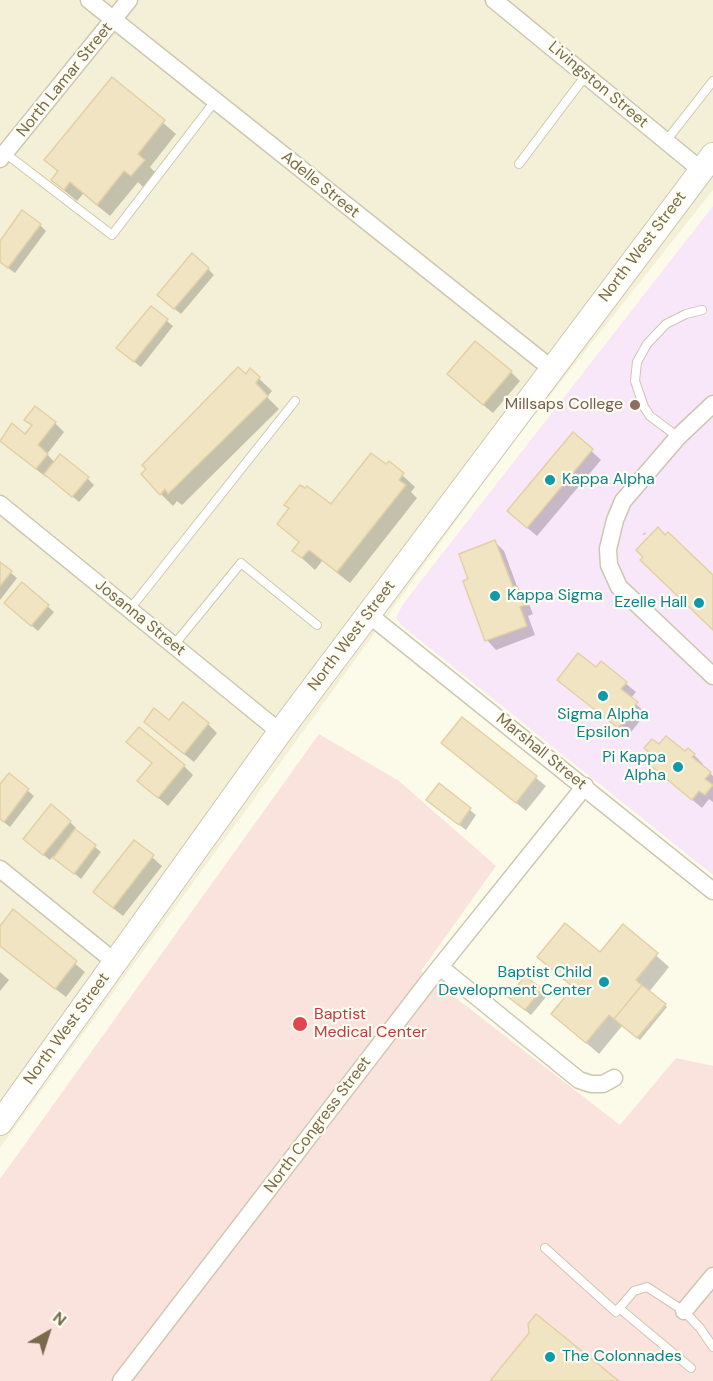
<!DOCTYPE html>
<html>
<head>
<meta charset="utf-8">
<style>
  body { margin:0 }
  #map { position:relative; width:713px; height:1381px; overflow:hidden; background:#fcfbea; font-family:"DM Sans",sans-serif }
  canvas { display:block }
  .north { position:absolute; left:18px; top:1303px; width:60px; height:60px; -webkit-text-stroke:4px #fffef0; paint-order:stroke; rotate:39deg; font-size:16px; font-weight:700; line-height:24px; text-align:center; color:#776a4d }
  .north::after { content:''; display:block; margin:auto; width:21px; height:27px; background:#776a4d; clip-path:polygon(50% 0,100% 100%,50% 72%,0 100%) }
</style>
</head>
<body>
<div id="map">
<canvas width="713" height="1381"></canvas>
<div class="north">N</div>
</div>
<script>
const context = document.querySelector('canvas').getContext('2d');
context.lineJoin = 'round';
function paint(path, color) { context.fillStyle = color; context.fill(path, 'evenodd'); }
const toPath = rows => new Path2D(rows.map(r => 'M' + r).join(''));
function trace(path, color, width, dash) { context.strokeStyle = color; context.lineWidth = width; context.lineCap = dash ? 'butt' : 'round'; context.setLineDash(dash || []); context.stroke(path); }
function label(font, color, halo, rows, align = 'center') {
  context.font = font + ' "DM Sans",sans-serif'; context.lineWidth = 4.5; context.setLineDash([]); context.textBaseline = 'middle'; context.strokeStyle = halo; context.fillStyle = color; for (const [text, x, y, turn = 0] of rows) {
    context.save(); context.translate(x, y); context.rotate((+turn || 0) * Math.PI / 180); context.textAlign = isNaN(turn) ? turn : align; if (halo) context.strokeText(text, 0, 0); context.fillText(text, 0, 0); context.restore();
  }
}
const residential = toPath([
  [0,0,713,0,713,190,518,436,0,1148]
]);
const education = toPath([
  [713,206,713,875,401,625,396,618,403,604]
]);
const medical = toPath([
  [319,734,399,781,496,866,421,971,620,1125,676,1058,713,1066,713,1381,0,1381,0,1179]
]);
const shadow = toPath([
  [112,79,176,134,150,167,156,173,144,188,138,182,110,216,83,194,77,201,66,192,53,180,59,173,46,160],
  [40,225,46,231,15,273,0,262,0,243],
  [208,269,214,275,181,314,165,301],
  [151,308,173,326,141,367,124,354],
  [251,371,272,391,267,397,279,409,182,505,177,501,173,506,161,494],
  [511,372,520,381,493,413,458,384],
  [26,419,55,423,64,432,47,454,55,463,88,479,94,485,79,502,47,475,46,477,10,449,1,440,26,436,33,426],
  [573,434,601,460,537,536,518,520],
  [389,463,415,487,411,492,417,498,350,583,322,561,315,570,294,551,300,543,279,524,331,506],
  [495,542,504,551,518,589,526,597,533,614,528,616,535,635,496,650,487,640,470,580],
  [0,564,17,578,0,600],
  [22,584,54,612,38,631,12,609],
  [601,663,636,692,630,699,646,713,628,736,559,680,596,670],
  [462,719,546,786,526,811,443,743],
  [169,722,208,724,217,733,194,762,155,731],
  [659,746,694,755,703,764,702,766,713,776,713,802,709,799,702,808,647,761],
  [138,751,184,766,193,775,168,806,149,790,153,764],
  [9,775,34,796,10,827,0,819,0,787],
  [439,785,476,815,466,830,434,806],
  [70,822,76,828,74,830,101,852,81,879,53,856,50,860,31,845],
  [135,842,162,866,123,916,104,901],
  [623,926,669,967,649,992,667,1007,640,1040,622,1026,599,1054,553,1014,574,988,539,957,600,954],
  [0,928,44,938,85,972,66,997,0,946],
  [0,972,9,980,0,991],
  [540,991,546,997,531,1015,516,1003]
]);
const building = toPath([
  [112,77,165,120,138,154,145,160,131,176,124,171,97,205,70,182,64,190,51,180,58,171,44,160,112,77],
  [22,210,41,224,8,268,0,262,0,241,22,210],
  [192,253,209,268,174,309,157,295,192,253],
  [151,306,168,319,134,362,116,348,151,306],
  [475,341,512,371,483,405,447,374,475,341],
  [238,367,246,374,250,368,260,377,256,383,268,396,168,494,165,489,160,495,141,474,146,469,142,465,238,367],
  [35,406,56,422,38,445,48,454,36,469,0,441,12,423,25,434,32,425,24,420,35,406],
  [573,432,593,449,527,528,507,511,573,432],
  [371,453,386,464,389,461,404,473,399,480,406,485,337,572,309,550,302,558,292,551,299,542,277,524,289,508,284,505,300,485,305,488,307,486,331,504,371,453],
  [60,454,89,477,72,497,44,474,60,454],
  [658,527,665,535,668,532,713,575,713,630,640,560,643,557,636,550,658,527],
  [495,540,513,587,517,586,525,605,520,607,527,626,485,641,463,581,468,579,459,554,495,540],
  [0,562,12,571,0,586,0,562],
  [22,582,49,605,31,626,4,603,22,582],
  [578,653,596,667,601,661,627,682,621,689,638,702,618,728,557,680,578,653],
  [183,702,209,723,184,754,144,722,154,708,169,720,183,702],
  [462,717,537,776,516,803,441,743,462,717],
  [139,727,185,765,158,798,137,781,152,763,126,742,139,727],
  [666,736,685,751,688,748,695,754,692,757,711,772,705,779,713,785,705,795,699,791,692,800,645,761,651,754,644,748,652,739,659,744,666,736],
  [9,773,29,789,4,822,0,819,0,784,9,773],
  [439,783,471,808,459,825,426,800,439,783],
  [51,804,71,821,43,855,23,839,51,804],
  [75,829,96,845,74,874,53,858,75,829],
  [134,840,154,855,113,908,93,892,134,840],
  [13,909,77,961,55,989,0,946,0,926,13,909],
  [565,923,600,952,623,924,658,953,636,980,642,985,614,1019,609,1015,586,1043,551,1014,573,987,537,957,565,923],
  [525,976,542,989,525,1010,508,997,525,976],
  [642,985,666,1004,637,1038,614,1019,642,985],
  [536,1314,619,1381,490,1381,529,1333,528,1324,536,1314]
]);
const path = toPath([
  [644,533,646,539]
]);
const lane = toPath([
  [666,141,713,81],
  [5,153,112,235,215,101],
  [519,164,586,75],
  [678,437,650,416,644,407,635,381,637,362,647,344,666,324,686,314,702,310],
  [130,609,295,401],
  [174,645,241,563,317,625],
  [545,1248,616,1312,634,1291,647,1287,684,1311,700,1328,713,1347],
  [619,1308,691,1368]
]);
const street = toPath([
  [89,0,552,369],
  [494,0,701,170],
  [0,159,129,0],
  [713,404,678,437,623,501,615,520,608,549,609,565,619,587,713,676],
  [0,504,280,732],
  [368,614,713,891],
  [0,869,115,962],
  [440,967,579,1080,591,1084,603,1084,614,1078],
  [684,1311,713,1276],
  [121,1381,431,978,585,786]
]);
const secondary = toPath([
  [0,1123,280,732,713,155]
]);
const markers = [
  [635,405,6,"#8d6e63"],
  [550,480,6,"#0f9aa8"],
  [495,596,6,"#0f9aa8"],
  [699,603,6,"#0f9aa8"],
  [603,696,6,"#0f9aa8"],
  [678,767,6,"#0f9aa8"],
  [604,982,6,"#0f9aa8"],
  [300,1024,8,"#e0444e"],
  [550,1357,6,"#0f9aa8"]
];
const streetNames = [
  ["North Lamar Street",65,80,-51],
  ["Livingston Street",598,85,40],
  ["Adelle Street",320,185,39],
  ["North West Street",643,247,-53],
  ["Josanna Street",140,618,39],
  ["North West Street",352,636,-53],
  ["Marshall Street",541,752,39],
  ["North West Street",67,1029,-54],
  ["North Congress Street",318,1125,-53]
];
const educationNames = [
  ["Millsaps College",623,405]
];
const cultureNames = [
  ["Kappa Alpha",562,480],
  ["Kappa Sigma",507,596],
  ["Ezelle Hall",687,603,"right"],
  ["Sigma Alpha",603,715,"center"],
  ["Epsilon",603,733,"center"],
  ["Pi Kappa",666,758,"right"],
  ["Alpha",666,776,"right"],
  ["Baptist Child",592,973,"right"],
  ["Development Center",592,991,"right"],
  ["The Colonnades",562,1357]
];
const healthNames = [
  ["Baptist",314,1015],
  ["Medical Center",314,1033]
];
paint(residential, '#f4f0d8');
paint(education, '#f8e6f9');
paint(medical, '#fae3dd');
paint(shadow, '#0003');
paint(building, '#f1e4c2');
trace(building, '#e3d0a3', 1.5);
trace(lane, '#cec7af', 10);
trace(street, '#cec7af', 19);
trace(secondary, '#cfc7ab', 26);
trace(path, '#d6c8a4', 3, [1.5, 4.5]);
trace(lane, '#fff', 8);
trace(street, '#fff', 16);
trace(secondary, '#fff', 24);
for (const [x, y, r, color] of markers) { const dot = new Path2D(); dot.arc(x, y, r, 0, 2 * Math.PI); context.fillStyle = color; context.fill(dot); trace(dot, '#fffef0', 2); }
label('16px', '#776a4d', '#fffef0', streetNames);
label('16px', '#785e54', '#fffef0', educationNames, 'right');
label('16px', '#0d838f', '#fffef0', cultureNames, 'left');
label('16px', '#be3a42', '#fffef0', healthNames, 'left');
</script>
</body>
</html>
